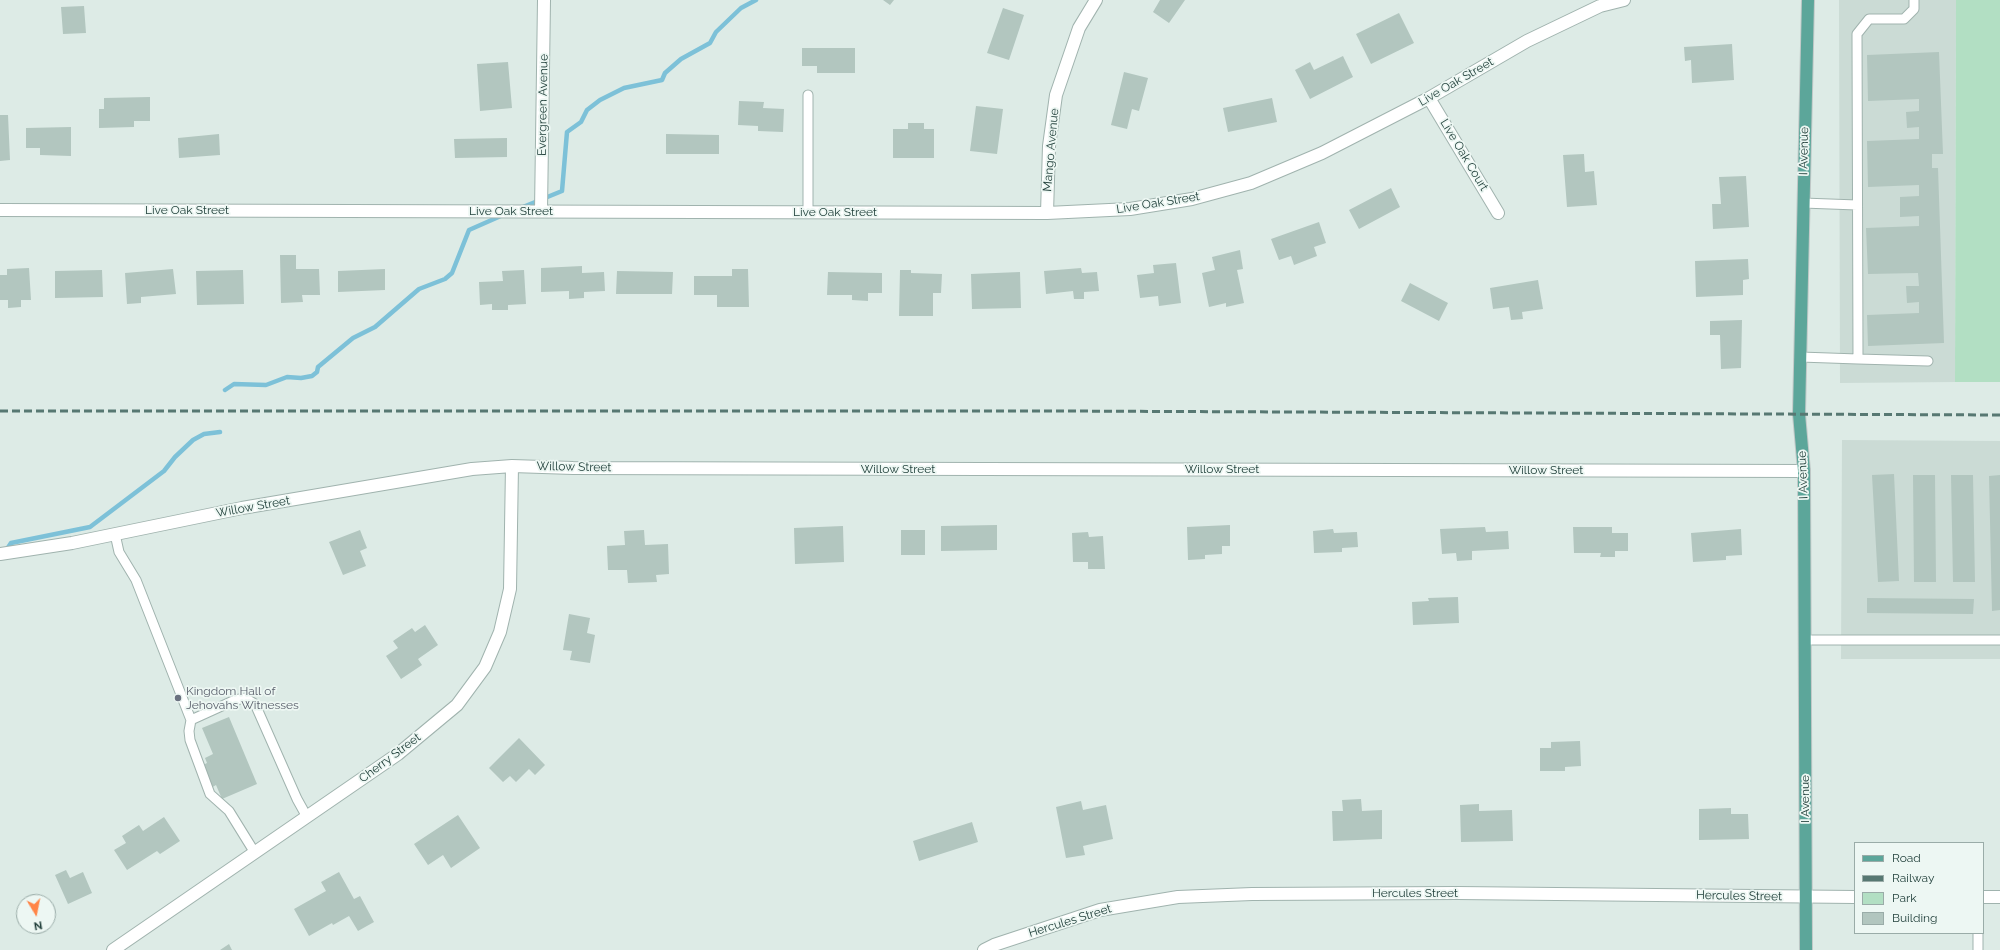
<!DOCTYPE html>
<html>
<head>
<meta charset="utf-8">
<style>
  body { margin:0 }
  #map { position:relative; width:2000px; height:950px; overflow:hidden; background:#ddebe6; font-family:Raleway,sans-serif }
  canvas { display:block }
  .legend { position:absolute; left:1854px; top:842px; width:130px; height:92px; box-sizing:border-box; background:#edf7f3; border:1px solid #9aaca8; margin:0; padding:5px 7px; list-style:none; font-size:12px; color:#1d3c37 }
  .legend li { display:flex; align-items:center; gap:8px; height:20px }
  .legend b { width:20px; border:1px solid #9aaca8 }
  .north { position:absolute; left:16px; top:894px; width:40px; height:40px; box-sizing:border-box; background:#edf7f3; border:1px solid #9aaca8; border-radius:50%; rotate:170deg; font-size:11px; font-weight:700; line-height:16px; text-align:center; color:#1d3c37 }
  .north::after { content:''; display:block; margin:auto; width:14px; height:18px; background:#ff8547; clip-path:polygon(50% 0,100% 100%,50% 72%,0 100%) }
</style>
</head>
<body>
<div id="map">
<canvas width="2000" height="950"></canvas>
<ul class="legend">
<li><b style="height:5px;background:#5ca69a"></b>Road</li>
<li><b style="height:5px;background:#577872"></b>Railway</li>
<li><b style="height:11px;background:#b2dfc3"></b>Park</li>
<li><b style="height:11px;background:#b2c6bf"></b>Building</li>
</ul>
<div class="north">N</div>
</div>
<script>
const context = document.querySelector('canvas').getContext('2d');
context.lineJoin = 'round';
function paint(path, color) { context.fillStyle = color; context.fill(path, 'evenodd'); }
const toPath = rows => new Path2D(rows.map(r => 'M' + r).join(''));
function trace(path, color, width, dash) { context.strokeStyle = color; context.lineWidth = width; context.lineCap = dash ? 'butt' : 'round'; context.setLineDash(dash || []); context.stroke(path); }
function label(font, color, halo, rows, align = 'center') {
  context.font = font + ' Raleway,sans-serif'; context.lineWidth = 3.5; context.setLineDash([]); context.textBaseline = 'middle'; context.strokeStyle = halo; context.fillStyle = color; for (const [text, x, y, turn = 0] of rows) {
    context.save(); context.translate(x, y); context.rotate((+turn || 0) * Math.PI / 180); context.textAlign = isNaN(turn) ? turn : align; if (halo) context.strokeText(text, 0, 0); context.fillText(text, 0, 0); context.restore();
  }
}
const built = toPath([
  [1839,0,1956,0,1955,382,1840,383],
  [1842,440,2000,441,2000,659,1841,659]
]);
const green = toPath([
  [1956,0,2000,0,2000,382,1955,382]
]);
const stream = toPath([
  [523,207,562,191,567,132,581,122,587,110,600,100,624,88,662,80,665,73,681,59,710,43,716,32,741,8,756,0],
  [225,390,234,384,266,385,287,377,301,378,312,376,317,372,318,367,353,338,375,327,419,289,445,279,452,273,469,230,503,215],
  [5,552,11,543,90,527,164,471,175,457,193,440,204,434,220,432]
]);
const building = toPath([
  [883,0,894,0,890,5],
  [1160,0,1185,0,1169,23,1153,12],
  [84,6,86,33,63,34,61,7],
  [1003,8,1024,15,1009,60,987,53],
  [1399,13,1414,43,1371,64,1356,34],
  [1732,44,1734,80,1692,83,1691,60,1685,61,1684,47],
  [802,48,855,48,855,73,817,73,817,66,802,66],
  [1939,52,1943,154,1932,154,1932,168,1938,168,1944,343,1868,346,1867,315,1919,313,1919,302,1907,303,1906,286,1919,286,1918,273,1868,274,1866,228,1919,226,1919,216,1900,217,1900,197,1919,196,1919,185,1868,187,1867,141,1919,139,1919,127,1907,128,1906,112,1919,111,1919,99,1868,101,1867,55],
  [1343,56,1353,77,1310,99,1295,70,1310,62,1314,70],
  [508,62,512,108,480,111,477,64],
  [1124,72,1148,78,1139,111,1132,109,1127,129,1111,125],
  [150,97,150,121,134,121,134,127,99,128,99,109,104,109,104,98],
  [1272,98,1277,122,1228,132,1223,108],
  [739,101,764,102,763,108,784,109,783,132,758,131,758,126,738,125],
  [976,106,1003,109,997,154,970,151],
  [0,115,8,115,10,160,0,161],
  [908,123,924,123,924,129,934,129,934,158,893,158,893,129,908,129],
  [71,127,71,156,40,155,40,148,26,148,26,128],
  [219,134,220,155,179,158,178,138],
  [666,134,719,135,719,154,666,154],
  [507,138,507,157,455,158,454,139],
  [1584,154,1585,172,1594,171,1597,205,1567,207,1563,155],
  [1746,176,1749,227,1713,229,1712,204,1721,204,1719,177],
  [1391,188,1400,207,1359,229,1349,210],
  [1319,222,1326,243,1314,247,1317,256,1294,265,1291,256,1279,260,1271,239],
  [1240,250,1243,269,1237,270,1244,303,1226,307,1226,303,1209,307,1202,273,1215,270,1212,257],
  [280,255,296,255,296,269,319,269,320,295,302,295,303,302,281,303],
  [1748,259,1749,279,1743,280,1743,295,1696,297,1695,261],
  [1176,263,1181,303,1159,306,1158,296,1140,298,1137,275,1154,273,1153,265],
  [582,266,582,273,604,272,605,291,584,292,584,298,569,299,569,291,541,292,541,268],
  [29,268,31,300,21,300,21,307,8,308,8,300,0,300,0,275,7,275,7,269],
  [1081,268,1082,273,1097,272,1099,291,1084,292,1084,299,1074,299,1073,291,1046,294,1044,271],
  [173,269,176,294,141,297,141,303,127,304,125,273],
  [385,269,385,290,338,292,338,271],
  [732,269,748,269,749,307,717,307,717,295,694,295,694,276,732,276],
  [102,270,103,297,55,298,55,271],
  [243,270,244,304,197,305,196,271],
  [524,270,526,304,508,305,508,310,492,310,492,304,480,305,479,282,503,281,502,271],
  [900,270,911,270,911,273,942,274,941,293,933,293,933,316,899,316],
  [617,271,673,272,672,294,616,294],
  [828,272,882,273,882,293,868,293,868,301,852,300,852,295,827,295],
  [1020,272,1021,308,972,309,971,274],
  [1538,280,1543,309,1522,312,1523,319,1511,320,1509,307,1493,309,1490,288],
  [1410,283,1448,303,1439,321,1401,301],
  [1742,320,1741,368,1721,369,1720,335,1710,335,1710,321],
  [1894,474,1899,581,1878,582,1872,475],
  [1913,475,1935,475,1936,582,1914,582],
  [1951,475,1973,475,1975,582,1953,582],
  [2000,475,2000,610,1992,611,1989,476],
  [997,525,997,550,941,551,941,526],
  [1230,525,1230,546,1222,546,1222,554,1205,555,1205,559,1188,560,1187,527],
  [843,526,844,562,795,564,794,528],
  [1485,527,1486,532,1508,531,1509,549,1472,551,1472,560,1457,561,1456,553,1442,554,1440,529],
  [1573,527,1612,527,1612,533,1628,533,1628,551,1615,551,1615,557,1600,557,1601,553,1574,553],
  [1333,529,1334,533,1357,532,1358,547,1342,548,1342,552,1314,553,1313,531],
  [1741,529,1742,555,1726,556,1726,560,1693,562,1691,533],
  [360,530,367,548,360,551,366,566,343,575,329,542],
  [644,530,645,545,668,544,669,574,656,575,657,582,628,583,627,570,608,570,607,546,625,545,624,531],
  [901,530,925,530,925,555,901,555],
  [1088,532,1089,537,1103,536,1105,569,1088,569,1088,562,1073,562,1072,533],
  [1458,597,1459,623,1413,625,1412,602,1429,601,1428,598],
  [1867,598,1974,599,1973,614,1867,613],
  [569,614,590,618,587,633,595,635,590,663,570,660,572,651,563,650],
  [425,625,438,645,418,659,422,665,401,679,386,656,398,648,393,641,412,628,415,632],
  [229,717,257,784,222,799,216,785,211,788,201,766,207,763,205,758,213,754,202,728],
  [519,738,545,765,535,775,529,769,516,782,510,776,503,782,489,768],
  [1580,741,1581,766,1565,767,1565,771,1540,771,1540,748,1551,748,1551,742],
  [1361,799,1362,811,1382,810,1382,839,1333,841,1332,811,1343,811,1342,800],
  [1081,801,1083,810,1106,805,1113,839,1083,846,1085,855,1066,858,1056,807],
  [1479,804,1479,811,1512,810,1513,841,1461,842,1460,805],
  [1731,808,1731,814,1748,814,1749,839,1699,840,1699,809],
  [458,815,480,848,451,868,443,855,428,865,414,844],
  [164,817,180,841,160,854,157,851,127,870,114,850,126,843,122,836,139,825,143,831],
  [972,822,978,842,919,861,913,841],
  [66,870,70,878,83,872,92,893,68,904,55,875],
  [339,872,354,899,360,896,374,922,358,931,349,916,333,925,332,923,309,936,294,909,326,891,321,882],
  [229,944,232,950,220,950]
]);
const lane = toPath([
  [1914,0,1914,9,1904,19,1869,19,1857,34,1858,359,1928,361],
  [1803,203,1857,205],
  [808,212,808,95],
  [1800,357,1858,359],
  [115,534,119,552,136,580,191,720],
  [1805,640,2000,640],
  [255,853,229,811,210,794,190,740,189,731,191,720,235,700,245,698,255,704,297,799,307,817],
  [1978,933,1978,950]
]);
const street = toPath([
  [1429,98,1498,213],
  [0,210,1047,213,1130,209,1192,199,1251,183,1322,153,1429,98,1527,41,1600,6,1624,0],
  [541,211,544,0],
  [1047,213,1049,146,1056,95,1079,28,1096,0],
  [0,554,72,543,242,508,472,469,512,466,573,468,1804,471],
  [1983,897,2000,897],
  [113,950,398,754,457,705,485,667,500,632,510,589,512,466],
  [984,950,994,945,1100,910,1178,897,1252,894,1457,893,1855,897]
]);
const primary = toPath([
  [1806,950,1804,471,1799,414,1808,0]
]);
const rail = toPath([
  [0,411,1059,411,2000,415]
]);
const markers = [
  [178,698,4,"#6b7280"]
];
const streetNames = [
  ["Live Oak Street",1456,82,-30],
  ["Evergreen Avenue",543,105,-89],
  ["Mango Avenue",1051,150,-85],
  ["I Avenue",1804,151,-89],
  ["Live Oak Court",1464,155,59],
  ["Live Oak Street",1158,203,-9],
  ["Live Oak Street",187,210],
  ["Live Oak Street",511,211],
  ["Live Oak Street",835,212],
  ["Willow Street",574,467,1],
  ["Willow Street",898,469],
  ["Willow Street",1222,469],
  ["Willow Street",1546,470],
  ["I Avenue",1803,475,-92],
  ["Willow Street",253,507,-10],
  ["Cherry Street",390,758,-37],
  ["I Avenue",1805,799,-90],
  ["Hercules Street",1415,893],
  ["Hercules Street",1739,896,1],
  ["Hercules Street",1070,921,-17]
];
const worshipNames = [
  ["Kingdom Hall of",186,691],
  ["Jehovahs Witnesses",186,705]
];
paint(built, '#cbdbd5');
paint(green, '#b2dfc3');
trace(stream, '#7dc1d8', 4.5);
paint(building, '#b2c6bf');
trace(lane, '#a0b3ae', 11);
trace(street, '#a0b3ae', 14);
trace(primary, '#c0c8c7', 14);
trace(lane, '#fff', 9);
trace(street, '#fff', 12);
trace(primary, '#5ca69a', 12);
trace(rail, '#577872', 3, [8, 4]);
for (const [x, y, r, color] of markers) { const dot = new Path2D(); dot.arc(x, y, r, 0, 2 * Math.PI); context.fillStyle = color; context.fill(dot); trace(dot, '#edf7f3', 1.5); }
label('12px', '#1d3c37', '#edf7f3', streetNames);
label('12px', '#5b616d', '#edf7f3', worshipNames, 'left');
</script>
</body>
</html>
